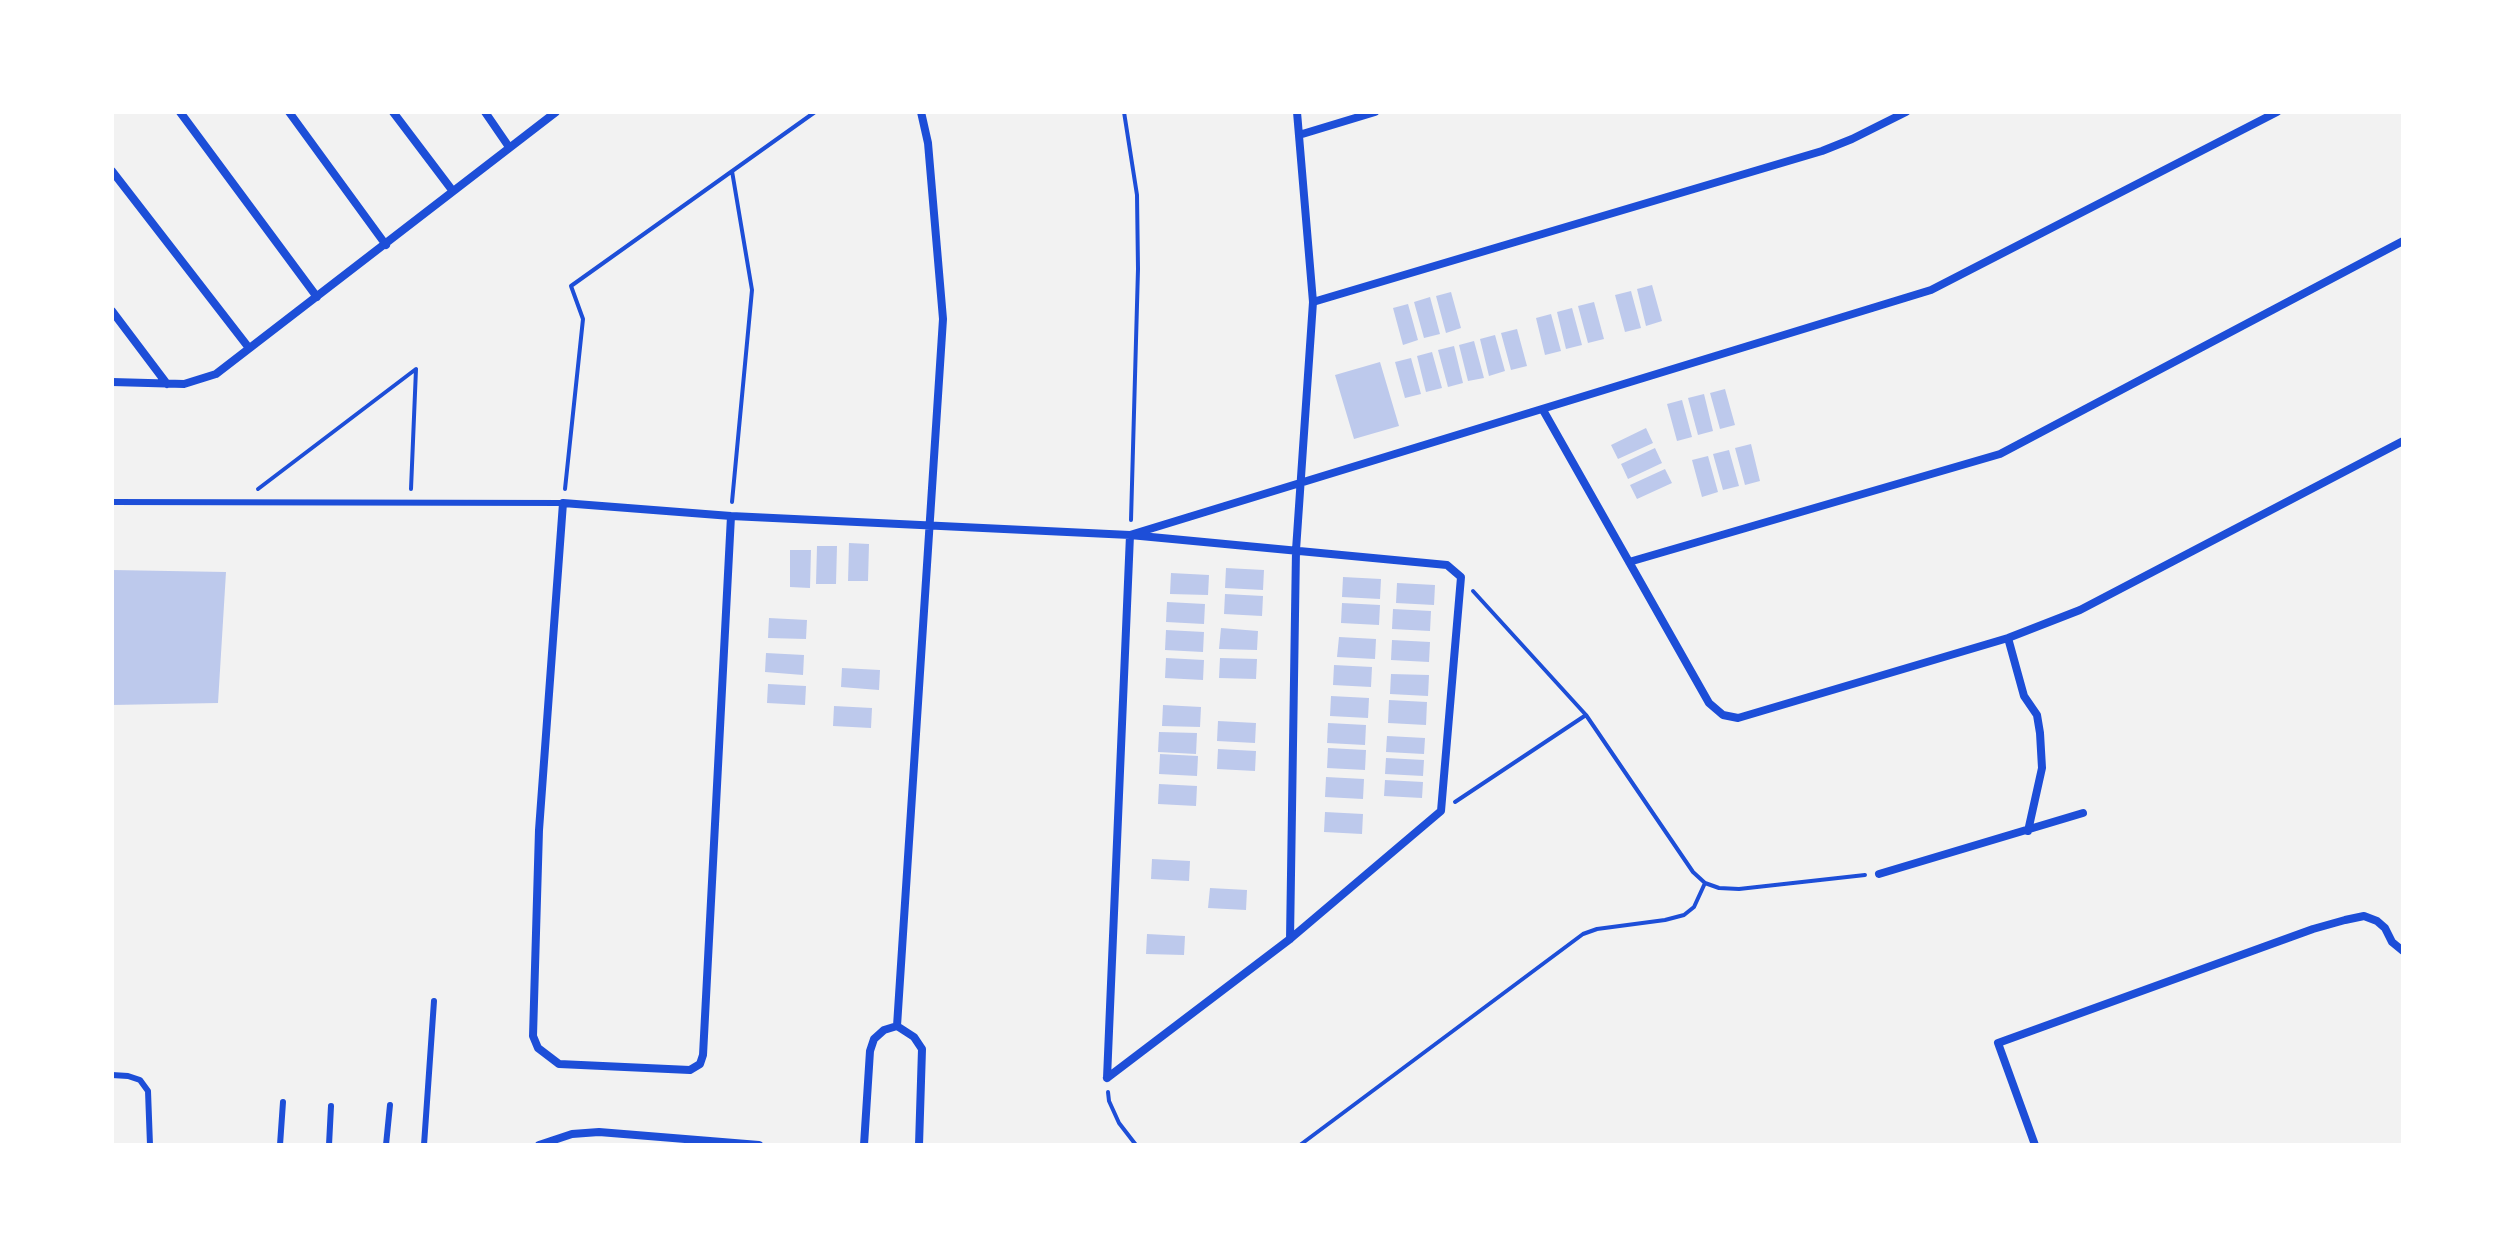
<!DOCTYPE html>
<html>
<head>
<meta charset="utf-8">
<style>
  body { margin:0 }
  #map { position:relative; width:2515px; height:1257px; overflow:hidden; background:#f2f2f2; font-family:Commissioner,sans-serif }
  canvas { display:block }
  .frame { position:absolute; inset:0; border:114px solid #fff; pointer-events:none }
</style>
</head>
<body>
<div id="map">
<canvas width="2515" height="1257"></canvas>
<div class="frame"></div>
</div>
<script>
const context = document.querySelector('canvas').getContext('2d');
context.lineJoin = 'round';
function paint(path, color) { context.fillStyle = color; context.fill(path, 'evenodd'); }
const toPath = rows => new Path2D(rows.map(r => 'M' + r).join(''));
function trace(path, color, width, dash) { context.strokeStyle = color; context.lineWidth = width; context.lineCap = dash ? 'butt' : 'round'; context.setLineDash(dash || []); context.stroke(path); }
const building = toPath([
  [1652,285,1662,321,1646,326,1637,289],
  [1631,291,1641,328,1625,332,1615,295],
  [1451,292,1461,328,1446,333,1436,296],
  [1430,297,1440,334,1424,338,1414,302],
  [1594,302,1604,339,1588,343,1578,306],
  [1408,304,1418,340,1403,345,1393,308],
  [1572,308,1582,345,1566,349,1557,312],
  [1551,314,1561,351,1545,355,1536,318],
  [1517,329,1527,366,1511,370,1501,333],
  [1495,335,1505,371,1489,376,1480,339],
  [1474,341,1484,378,1468,381,1459,345],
  [1454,346,1463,383,1448,387,1438,350],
  [1432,352,1442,388,1426,392,1417,356],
  [1411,358,1421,394,1405,398,1395,362],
  [1380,362,1399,426,1354,439,1335,375],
  [1725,389,1735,425,1720,429,1710,393],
  [1704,394,1713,431,1698,435,1688,398],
  [1682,400,1692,437,1677,441,1667,404],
  [1646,428,1653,443,1618,459,1611,445],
  [1751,444,1760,481,1745,485,1735,448],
  [1655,448,1662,463,1628,479,1621,464],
  [1729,450,1739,486,1723,490,1713,454],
  [1708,456,1718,492,1702,497,1692,460],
  [1665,469,1672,483,1637,499,1630,485],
  [849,543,869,544,868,581,848,581],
  [817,546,837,546,836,584,816,584],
  [790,550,811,550,810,588,790,587],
  [1226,568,1264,570,1263,590,1225,588],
  [112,570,226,572,218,703,112,705],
  [1171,573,1209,575,1208,595,1170,594],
  [1343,577,1381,579,1380,599,1342,597],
  [1397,583,1435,585,1434,605,1396,603],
  [1225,594,1263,596,1262,616,1224,614],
  [1167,602,1205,604,1204,624,1166,622],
  [1342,603,1380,605,1379,625,1341,623],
  [1393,609,1431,611,1430,631,1392,629],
  [769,618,807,620,806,639,768,638],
  [1221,628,1258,631,1257,650,1219,649],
  [1166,630,1204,632,1203,652,1165,650],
  [1339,637,1376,639,1375,659,1337,657],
  [1392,640,1430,642,1429,662,1391,660],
  [766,653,804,655,803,675,765,672],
  [1166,658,1204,660,1203,680,1165,678],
  [1220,658,1257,659,1256,679,1219,678],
  [1334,665,1372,667,1371,687,1333,685],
  [842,668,880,670,879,690,841,687],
  [1391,674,1429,675,1428,696,1390,694],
  [768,684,806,686,805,705,767,703],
  [1331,696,1369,698,1368,718,1330,716],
  [1389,700,1427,702,1426,725,1388,723],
  [1163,705,1201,707,1200,727,1162,726],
  [834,706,872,708,871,728,833,726],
  [1218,721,1256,723,1255,743,1217,741],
  [1328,723,1366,725,1365,745,1327,743],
  [1159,732,1197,733,1196,754,1158,752],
  [1387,736,1425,738,1424,754,1386,752],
  [1328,748,1366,750,1365,770,1327,768],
  [1218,749,1256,751,1255,771,1217,769],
  [1160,754,1198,756,1197,776,1159,774],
  [1386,758,1424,760,1423,776,1385,774],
  [1326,777,1364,779,1363,799,1325,797],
  [1385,780,1423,782,1422,798,1384,796],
  [1159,784,1197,786,1196,806,1158,804],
  [1325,812,1363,814,1362,834,1324,832],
  [1152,859,1190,861,1189,881,1151,879],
  [1210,888,1247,890,1246,910,1208,908],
  [1147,934,1185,936,1184,955,1146,954]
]);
const path = toPath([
  [1124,112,1137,195,1138,269,1131,520],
  [732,171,752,290,732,502],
  [258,489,416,369,411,489],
  [565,489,583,319,571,286,815,112],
  [1473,591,1586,715,1693,872,1705,883,1719,888,1739,889,1865,875],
  [1455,802,1586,715],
  [1108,1092,1109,1101,1119,1123,1136,1145],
  [1300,1145,1583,934,1597,929,1665,920,1684,915,1694,907,1705,883]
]);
const service = toPath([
  [112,502,563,503],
  [112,1075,128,1076,140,1080,148,1091,150,1145],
  [280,1145,283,1102],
  [329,1145,331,1106],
  [386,1145,390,1105],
  [424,1145,434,1001]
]);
const minor = toPath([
  [180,112,317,297],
  [289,112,386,245],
  [393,112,452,190],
  [485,112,509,147],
  [1299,135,1375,112],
  [112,171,249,348],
  [1313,302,1822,151,1852,139,1906,112],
  [112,311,167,384],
  [112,382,184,384,216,374,556,112],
  [1543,410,1709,703,1723,715,1738,718,2008,638,2080,610,2403,441],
  [731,516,703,1055,700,1064,690,1070,559,1064,538,1048,533,1036,539,830,563,503,731,516,1130,535,1447,565,1461,577,1441,811,1290,939,1107,1078],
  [1629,562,2000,454,2403,241],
  [2008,638,2024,696,2037,715,2040,733,2042,768,2028,831],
  [1879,874,2083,813],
  [1290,939,1296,550,1313,302,1297,112],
  [897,1026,943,319,928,143,921,112],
  [897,1026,914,1037,922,1049,919,1145],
  [1107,1078,1130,535,1931,290,2277,112],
  [539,1145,572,1134,599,1132,759,1145],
  [864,1145,870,1051,874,1039,884,1030,897,1026],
  [2035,1145,1998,1043,2313,929,2345,920,2364,916,2377,921,2385,928,2392,942,2403,951]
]);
paint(building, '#bdc9ec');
trace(path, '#1d4ed8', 4);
trace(service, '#1d4ed8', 6);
trace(minor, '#1d4ed8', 8);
</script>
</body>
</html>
